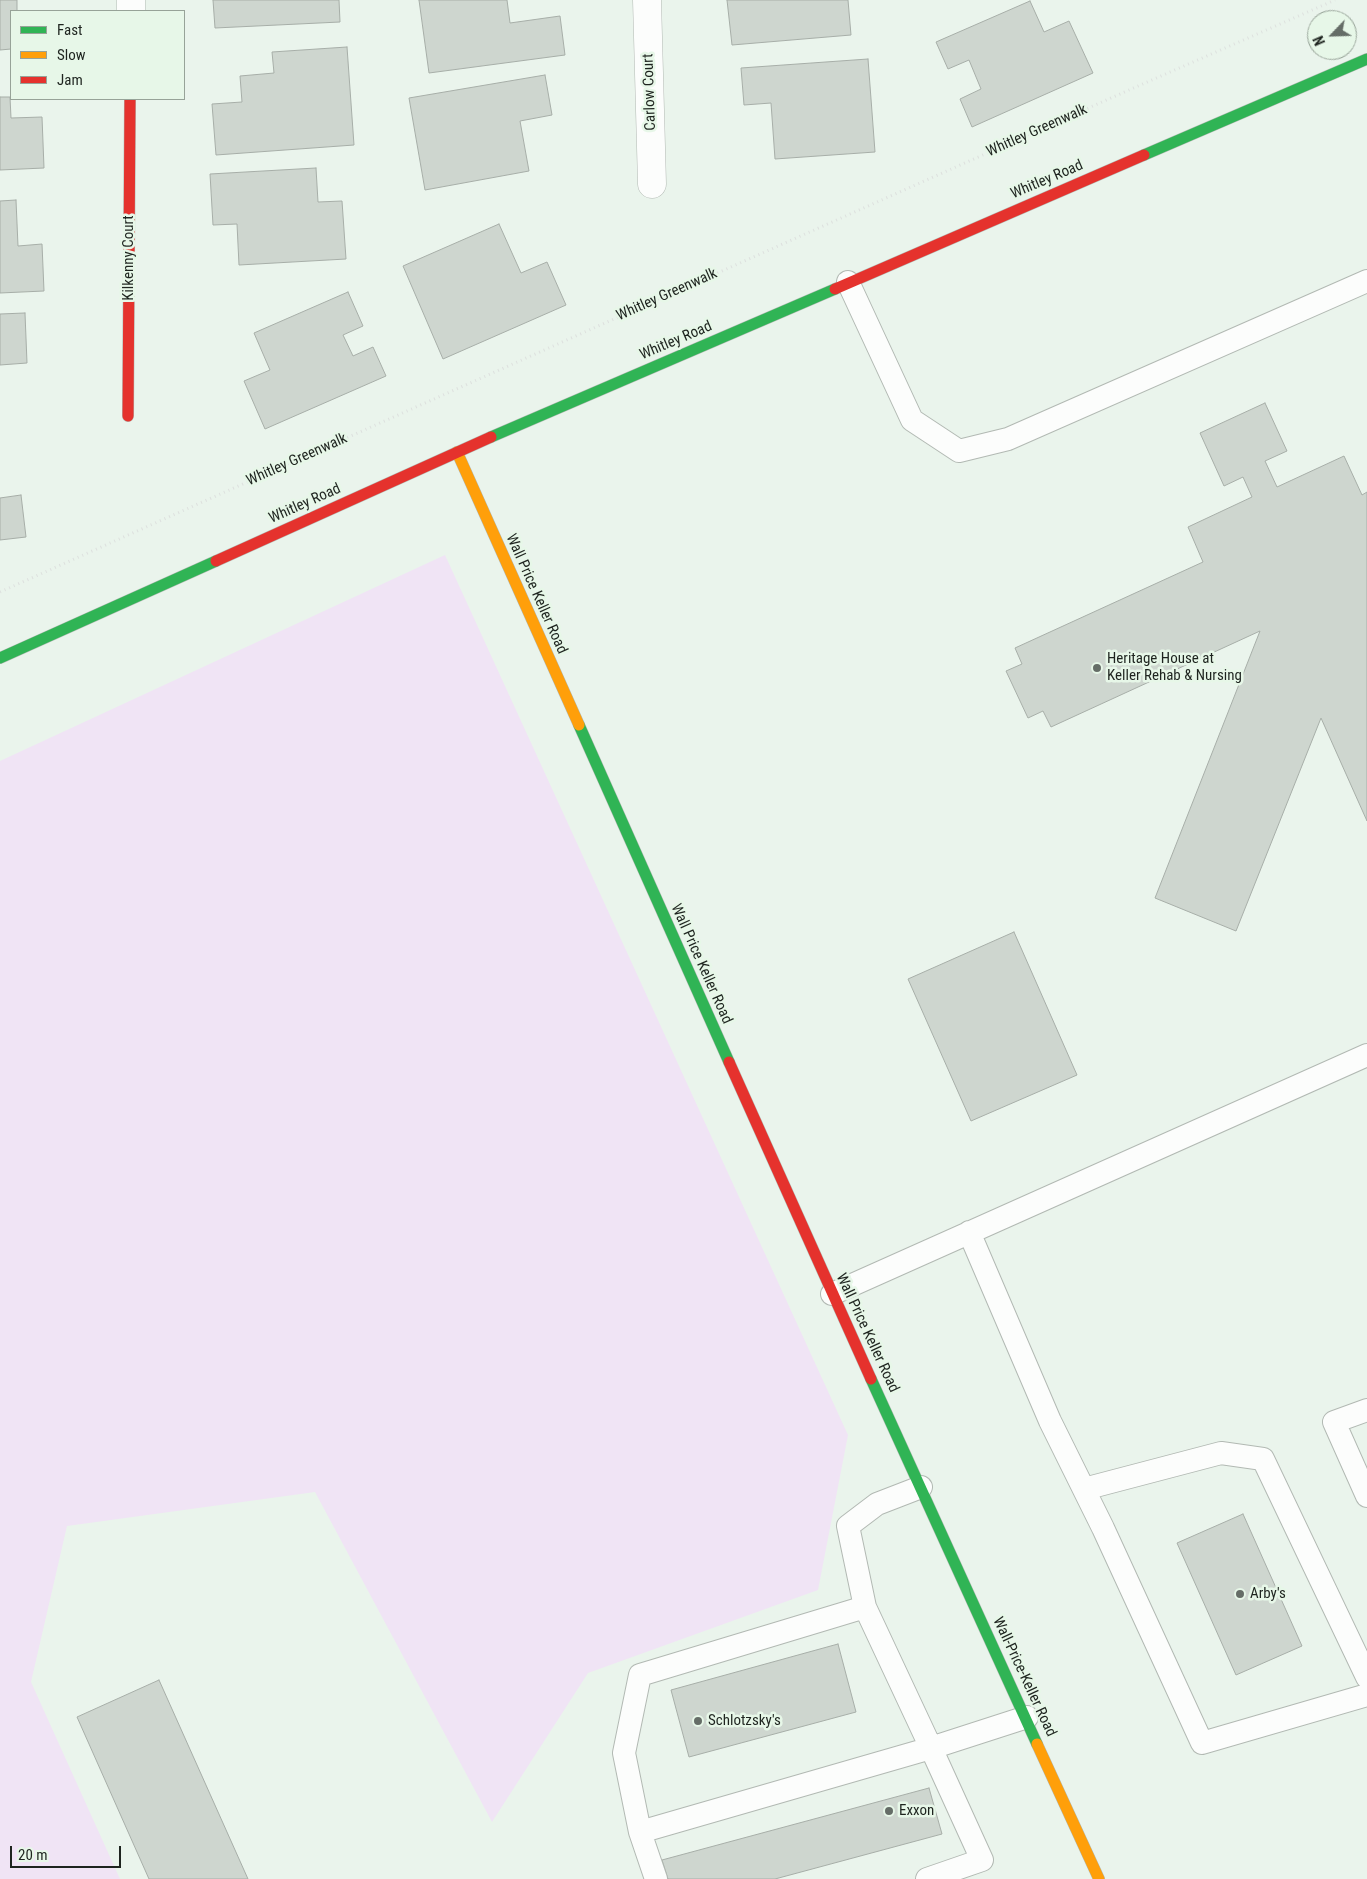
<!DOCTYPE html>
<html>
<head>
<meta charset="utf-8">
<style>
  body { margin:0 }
  #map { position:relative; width:1367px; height:1879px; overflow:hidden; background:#eaf4ec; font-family:"Roboto Condensed",sans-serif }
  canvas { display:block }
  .legend { position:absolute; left:10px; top:10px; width:175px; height:90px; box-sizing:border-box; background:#e7f7e8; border:1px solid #97a398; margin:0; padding:6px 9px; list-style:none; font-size:15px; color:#1e241f }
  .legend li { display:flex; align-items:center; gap:10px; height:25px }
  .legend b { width:25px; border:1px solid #97a398 }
  .north { position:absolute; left:1307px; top:10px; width:50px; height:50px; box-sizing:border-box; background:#e7f7e8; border:1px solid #97a398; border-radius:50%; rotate:246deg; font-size:14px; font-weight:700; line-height:20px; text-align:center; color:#1e241f }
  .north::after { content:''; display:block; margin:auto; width:18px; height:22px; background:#656d67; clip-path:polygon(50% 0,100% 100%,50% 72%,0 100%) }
  .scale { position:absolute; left:10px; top:1846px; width:111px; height:22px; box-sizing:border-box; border:2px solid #1e241f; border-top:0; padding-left:6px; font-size:15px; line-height:18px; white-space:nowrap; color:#1e241f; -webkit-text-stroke:4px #e7f7e8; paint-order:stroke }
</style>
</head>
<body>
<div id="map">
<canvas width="1367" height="1879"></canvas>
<ul class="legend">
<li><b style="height:6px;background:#30b455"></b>Fast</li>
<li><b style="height:6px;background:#ff9f0a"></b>Slow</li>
<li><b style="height:6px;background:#e5322d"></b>Jam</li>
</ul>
<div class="north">N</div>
<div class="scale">20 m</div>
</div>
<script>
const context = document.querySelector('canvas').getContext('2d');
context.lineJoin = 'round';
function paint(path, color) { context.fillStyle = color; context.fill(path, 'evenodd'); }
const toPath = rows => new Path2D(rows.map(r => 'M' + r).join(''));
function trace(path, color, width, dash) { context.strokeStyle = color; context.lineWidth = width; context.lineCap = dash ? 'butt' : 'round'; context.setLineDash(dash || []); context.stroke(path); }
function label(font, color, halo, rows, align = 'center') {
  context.font = font + ' "Roboto Condensed",sans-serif'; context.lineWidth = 5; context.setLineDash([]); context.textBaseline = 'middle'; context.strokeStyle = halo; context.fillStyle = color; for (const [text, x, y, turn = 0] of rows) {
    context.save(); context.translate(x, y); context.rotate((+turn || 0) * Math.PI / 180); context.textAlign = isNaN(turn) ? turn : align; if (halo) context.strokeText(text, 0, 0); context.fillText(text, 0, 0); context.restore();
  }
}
const green = toPath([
  [445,555,848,1435,818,1590,588,1673,492,1822,315,1492,67,1526,31,1682,120,1879,0,1879,0,761]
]);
const building = toPath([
  [0,0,17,0,17,11,11,11,11,49,0,50,0,0],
  [213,0,339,0,340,22,215,28,213,0],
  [419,0,507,0,510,23,560,16,565,55,429,73,419,0],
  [727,0,848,0,851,35,732,45,727,0],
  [1030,1,1044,32,1069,21,1093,73,972,127,960,99,981,89,969,60,948,69,936,42,1030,1],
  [347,47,354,145,216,155,212,104,242,102,240,76,274,73,272,52,347,47],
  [868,59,875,152,775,159,771,103,744,105,741,68,868,59],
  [545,75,552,115,520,121,529,171,425,190,409,98,545,75],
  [0,97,10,97,11,118,42,117,44,168,0,170,0,97],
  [316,168,318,202,342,201,346,259,239,265,237,224,213,225,210,174,316,168],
  [16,200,18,246,42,244,44,291,0,293,0,201,16,200],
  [499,224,521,273,547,262,566,305,443,359,403,266,499,224],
  [348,292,363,326,343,335,353,356,373,347,386,376,265,429,244,381,270,370,254,333,348,292],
  [25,313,27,363,0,365,0,314,25,313],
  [1265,403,1287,451,1265,461,1277,487,1344,456,1362,495,1367,492,1367,821,1321,718,1236,931,1155,898,1260,631,1051,727,1043,711,1028,718,1006,671,1022,664,1015,648,1203,562,1188,527,1252,497,1243,477,1224,486,1200,433,1265,403],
  [21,495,26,537,0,540,0,498,21,495],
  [1014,932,1077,1075,971,1121,908,979,1014,932],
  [1243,1514,1302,1646,1236,1675,1177,1543,1243,1514],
  [838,1644,856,1712,689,1757,671,1690,838,1644],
  [159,1680,248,1879,149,1879,77,1717,159,1680],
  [929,1788,942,1834,775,1879,668,1879,662,1860,929,1788]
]);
const path = toPath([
  [0,592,1129,90,1335,0]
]);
const lane = toPath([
  [848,282,912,420,959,451,1008,439,1367,281],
  [969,1232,1050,1421,1103,1528,1202,1743,1367,1695],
  [832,1294,1367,1055],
  [1367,1410,1334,1422,1367,1496],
  [1084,1489,1221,1453,1263,1459,1367,1677],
  [640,1832,624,1753,640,1675,865,1607,848,1526,877,1504,921,1487],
  [656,1879,640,1832,931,1748,865,1607],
  [927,1879,982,1860,931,1748,1027,1717]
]);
const street = toPath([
  [647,0,652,184],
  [131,11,131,0]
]);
const fast = toPath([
  [1144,155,1367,59],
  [491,437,835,289],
  [0,658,216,561],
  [579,725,729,1062],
  [871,1379,1037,1744]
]);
const slow = toPath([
  [457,452,579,725],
  [1037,1744,1099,1879]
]);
const jam = toPath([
  [835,289,1144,155],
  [128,416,130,99],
  [216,561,491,437],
  [729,1062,871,1379]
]);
const markers = [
  [1097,668,5,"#656d67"],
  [1240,1594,5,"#656d67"],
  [698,1721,5,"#656d67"],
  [889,1811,5,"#656d67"]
];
const streetNames = [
  ["Carlow Court",650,92,-92],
  ["Whitley Greenwalk",1037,131,-24],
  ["Whitley Road",1047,180,-23],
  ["Kilkenny Court",129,258,-90],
  ["Whitley Greenwalk",667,295,-24],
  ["Whitley Road",676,341,-23],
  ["Whitley Greenwalk",297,460,-24],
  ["Whitley Road",305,504,-24],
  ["Wall Price Keller Road",536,594,66],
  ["Wall Price Keller Road",701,964,66],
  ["Wall Price Keller Road",867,1333,65],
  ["Wall-Price-Keller Road",1024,1677,65]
];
const poiNames = [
  ["Heritage House at",1107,659],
  ["Keller Rehab & Nursing",1107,676],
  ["Arby's",1250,1594],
  ["Schlotzsky's",708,1721],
  ["Exxon",899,1811]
];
paint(green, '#f0e4f5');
paint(building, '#ced6cf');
trace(building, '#a7aea8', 1);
trace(lane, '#b2b9b3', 24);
trace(street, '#b2b9b3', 29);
trace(fast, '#b2b9b3', 12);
trace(slow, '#b2b9b3', 12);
trace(jam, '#b2b9b3', 12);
trace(path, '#dde0de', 3, [1, 4]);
trace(lane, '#fcfdfc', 22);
trace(street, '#fcfdfc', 28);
trace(fast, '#30b455', 11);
trace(slow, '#ff9f0a', 11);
trace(jam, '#e5322d', 11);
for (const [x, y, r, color] of markers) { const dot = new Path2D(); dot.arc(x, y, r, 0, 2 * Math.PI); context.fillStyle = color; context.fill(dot); trace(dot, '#e7f7e8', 2); }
label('15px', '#1e241f', '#e7f7e8', streetNames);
label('15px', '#1e241f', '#e7f7e8', poiNames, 'left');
</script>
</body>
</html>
